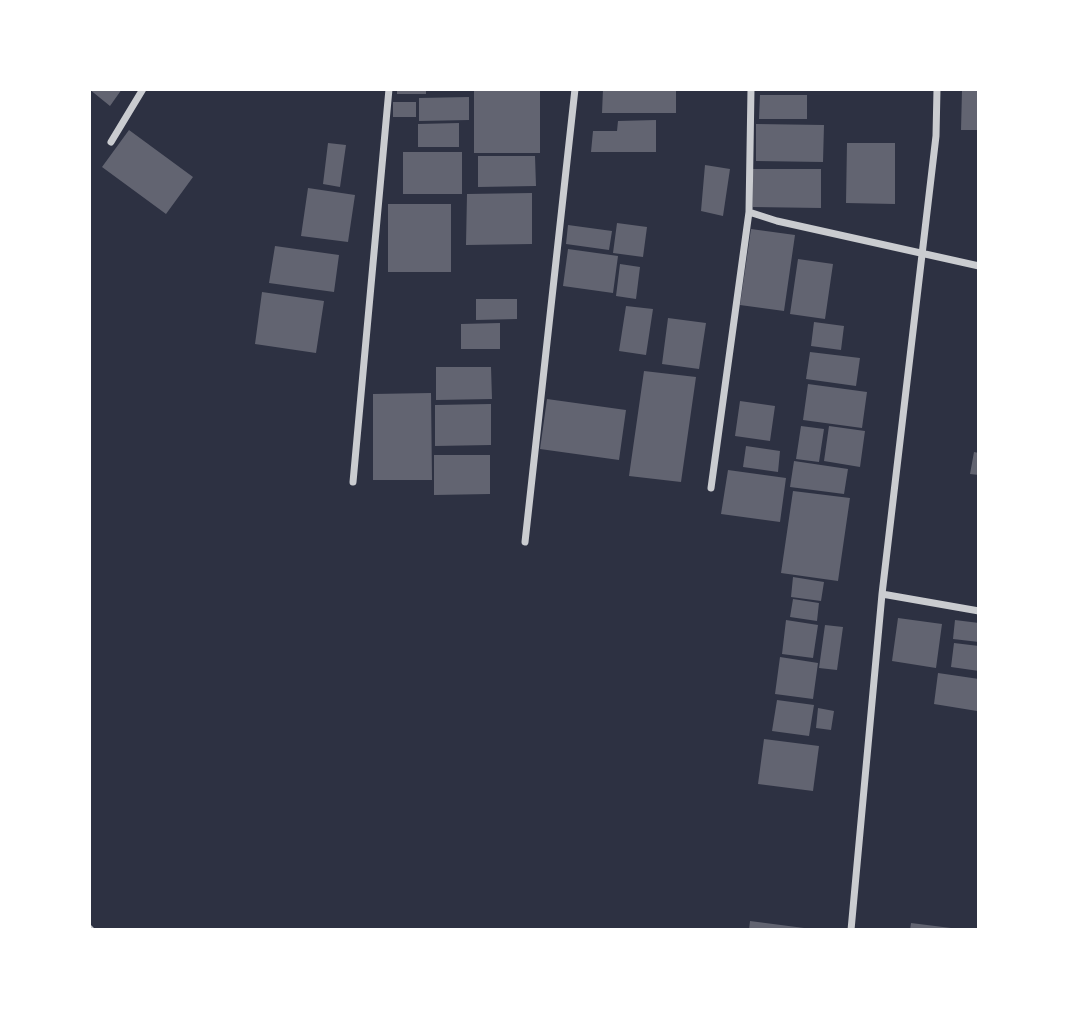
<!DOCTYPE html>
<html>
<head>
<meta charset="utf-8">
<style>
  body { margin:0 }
  #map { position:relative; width:1068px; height:1019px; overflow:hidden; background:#2d3142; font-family:Mulish,sans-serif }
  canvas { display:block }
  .frame { position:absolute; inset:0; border:91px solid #fff; pointer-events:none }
</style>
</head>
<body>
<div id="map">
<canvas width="1068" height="1019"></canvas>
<div class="frame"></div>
</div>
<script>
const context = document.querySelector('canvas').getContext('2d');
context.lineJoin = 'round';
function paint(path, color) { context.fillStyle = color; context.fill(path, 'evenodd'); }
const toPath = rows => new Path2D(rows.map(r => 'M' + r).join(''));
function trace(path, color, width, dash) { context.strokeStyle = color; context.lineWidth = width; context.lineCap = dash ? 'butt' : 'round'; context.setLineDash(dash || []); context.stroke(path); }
const building = toPath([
  [89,89,122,89,110,106],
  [397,89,426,89,426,94,397,94],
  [474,89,540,89,540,153,474,153],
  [603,89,676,89,676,113,602,113],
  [962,90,979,90,979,130,961,130],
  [760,95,807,95,807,119,759,119],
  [469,97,469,120,419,121,419,98],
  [393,102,416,102,416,117,393,117],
  [656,120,656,152,591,152,593,131,617,131,618,121],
  [459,123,459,147,418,147,418,124],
  [756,124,824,125,823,162,756,161],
  [129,130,193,177,166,214,102,167],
  [328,143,346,145,340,187,323,184],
  [847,143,895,143,895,204,846,203],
  [403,152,462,152,462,194,403,194],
  [478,156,535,156,536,186,478,187],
  [705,165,730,169,723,216,701,211],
  [753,169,821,169,821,208,753,207],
  [308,188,355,195,348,242,301,236],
  [532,193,532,244,466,245,467,194],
  [388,204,451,204,451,272,388,272],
  [617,223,647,227,643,257,613,253],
  [568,225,612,231,609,250,566,244],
  [751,229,795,235,784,311,740,305],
  [275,246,339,255,334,292,269,283],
  [568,249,618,256,613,293,563,286],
  [798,259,833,264,825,319,790,314],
  [620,264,640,267,636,299,616,296],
  [262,292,324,301,316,353,255,344],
  [476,299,517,299,517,319,476,320],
  [626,306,653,309,646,355,619,351],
  [668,318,706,323,699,369,662,364],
  [814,322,844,326,841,350,811,346],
  [500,323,500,349,461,349,461,324],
  [810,352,860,358,856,386,806,379],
  [436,367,491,367,492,399,436,400],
  [644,371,696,377,681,482,629,476],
  [808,384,867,392,862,428,803,420],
  [431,393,432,480,373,480,373,394],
  [547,399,626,410,619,460,540,449],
  [740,401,775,406,770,441,735,436],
  [491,404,491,445,435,446,435,405],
  [801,426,824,429,819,462,796,459],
  [829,426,865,431,860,467,824,461],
  [746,446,780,451,778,472,743,467],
  [974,452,979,453,979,475,970,474],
  [434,455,490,455,490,494,434,495],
  [794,461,848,469,844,494,790,487],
  [728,470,786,478,780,522,721,514],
  [793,491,850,498,838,581,781,573],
  [793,577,824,582,821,601,791,597],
  [793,599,819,603,817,621,790,617],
  [898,618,942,624,936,668,892,661],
  [786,620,818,625,813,658,782,654],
  [955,620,979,623,979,642,953,639],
  [825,625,843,627,837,670,819,668],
  [954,643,979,646,979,671,951,667],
  [780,657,818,663,813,699,775,694],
  [938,673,979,679,977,711,934,704],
  [777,700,814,705,809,736,772,731],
  [818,708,834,711,831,730,816,728],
  [764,739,819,746,813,791,758,784],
  [750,921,804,928,804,930,749,930],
  [911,923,951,928,951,930,910,930]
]);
const minor = toPath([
  [111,142,143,89],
  [749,212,777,221,979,266],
  [353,482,389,89],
  [711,488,749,212,751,89],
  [525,542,575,89],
  [882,594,979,611],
  [89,928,91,930],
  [851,930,882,594,936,136,937,89]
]);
paint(building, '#626471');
trace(minor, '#caccd0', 7);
</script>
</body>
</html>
